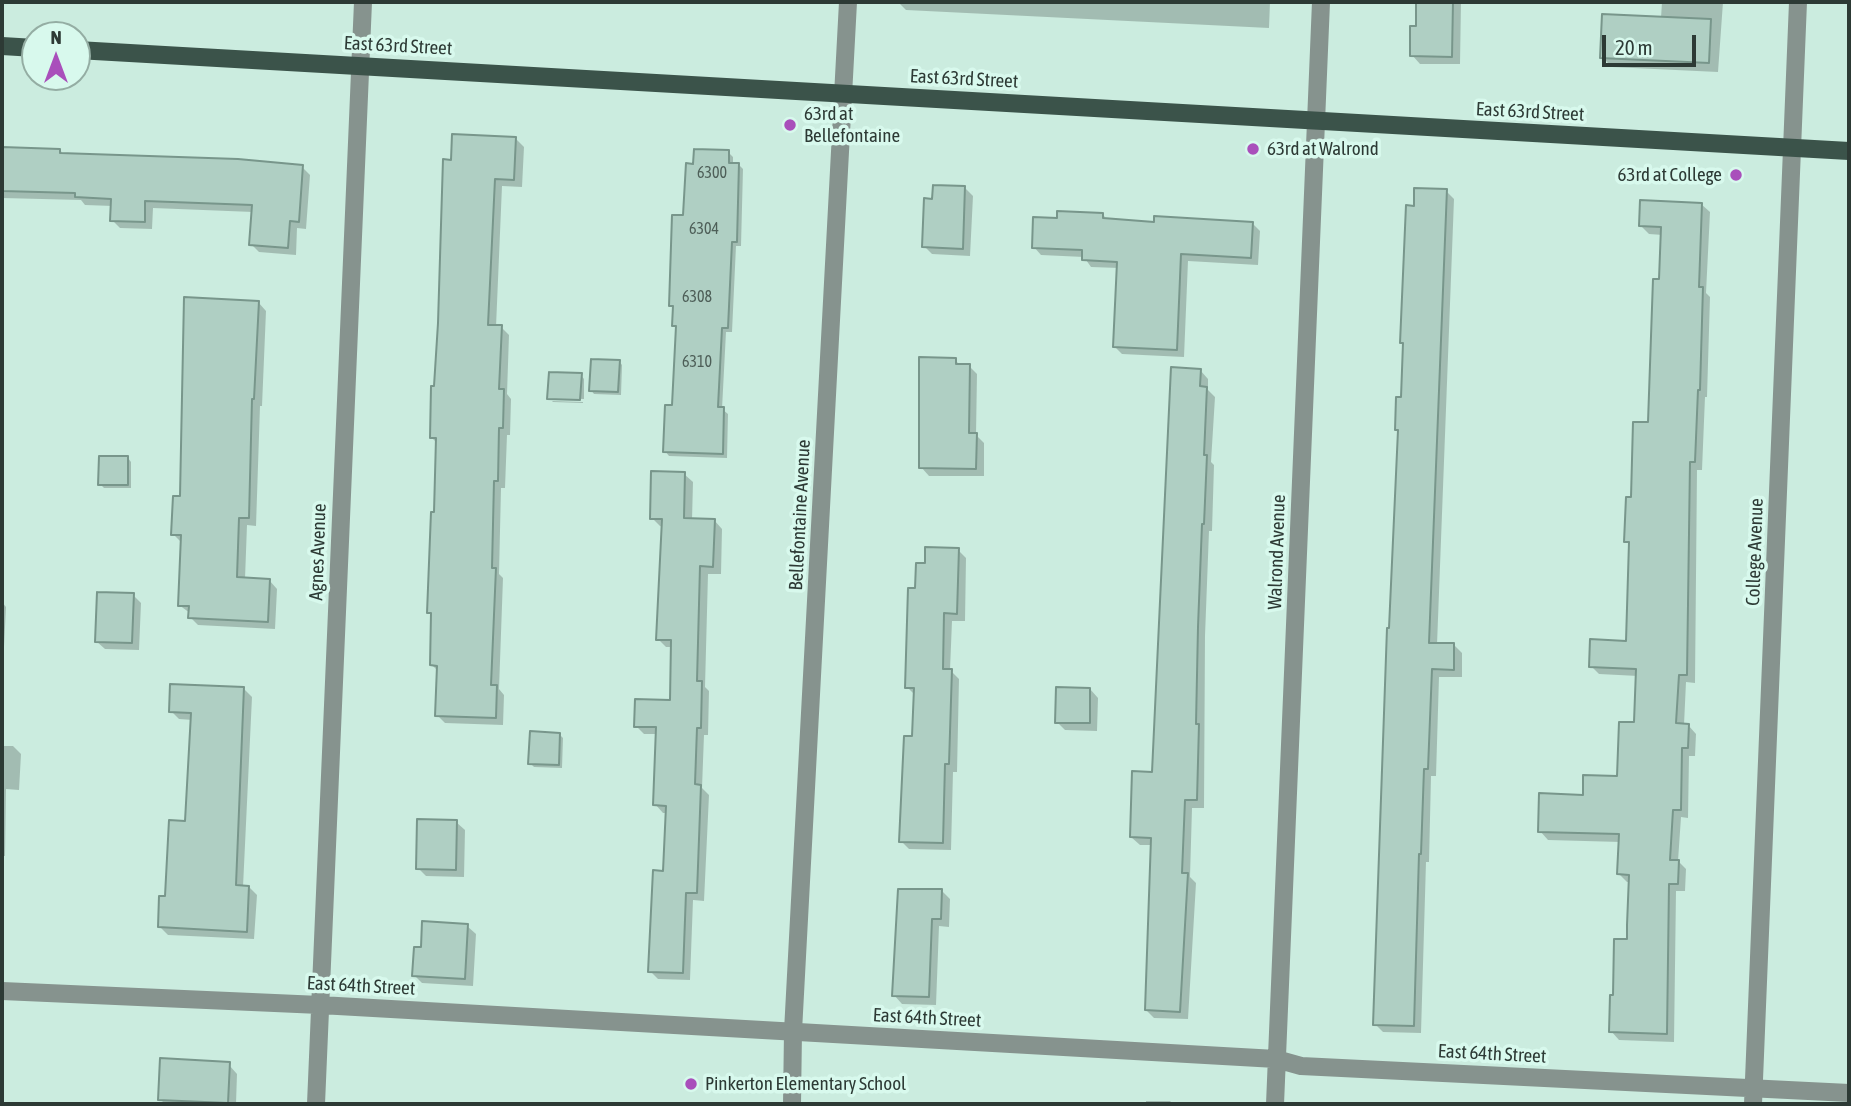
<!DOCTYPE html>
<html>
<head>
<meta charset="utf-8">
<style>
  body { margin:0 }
  #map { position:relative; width:1851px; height:1106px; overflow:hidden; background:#cbecdf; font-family:"Asap Condensed",sans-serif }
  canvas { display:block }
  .frame { position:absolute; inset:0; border:4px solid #2d3a35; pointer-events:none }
  .north { position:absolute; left:21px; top:21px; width:70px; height:70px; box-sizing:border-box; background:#d8f9ed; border:2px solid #94ada3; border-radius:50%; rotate:0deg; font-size:19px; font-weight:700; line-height:28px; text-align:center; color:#2d3a35 }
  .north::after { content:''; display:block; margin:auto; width:24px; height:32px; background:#a94fbb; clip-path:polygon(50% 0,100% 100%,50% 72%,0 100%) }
  .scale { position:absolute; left:1602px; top:35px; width:94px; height:32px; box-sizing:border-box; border:4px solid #2d3a35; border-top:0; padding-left:9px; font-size:21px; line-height:24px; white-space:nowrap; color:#2d3a35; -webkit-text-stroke:5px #d8f9ed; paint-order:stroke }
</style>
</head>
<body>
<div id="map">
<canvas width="1851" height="1106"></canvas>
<div class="frame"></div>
<div class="north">N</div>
<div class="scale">20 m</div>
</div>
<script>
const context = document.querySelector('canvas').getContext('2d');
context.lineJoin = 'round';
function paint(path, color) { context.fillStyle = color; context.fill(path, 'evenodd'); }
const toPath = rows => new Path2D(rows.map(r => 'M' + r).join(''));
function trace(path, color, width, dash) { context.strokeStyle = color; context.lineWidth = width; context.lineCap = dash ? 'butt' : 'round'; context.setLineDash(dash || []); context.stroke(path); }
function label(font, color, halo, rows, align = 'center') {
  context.font = font + ' "Asap Condensed",sans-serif'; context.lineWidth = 7; context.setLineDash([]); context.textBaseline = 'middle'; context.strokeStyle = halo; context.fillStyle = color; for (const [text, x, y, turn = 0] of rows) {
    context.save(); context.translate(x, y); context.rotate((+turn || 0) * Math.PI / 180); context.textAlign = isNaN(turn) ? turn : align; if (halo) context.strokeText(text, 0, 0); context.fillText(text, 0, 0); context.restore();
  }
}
const shadow = toPath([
  [898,2,1270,2,1269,28,906,10],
  [1418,2,1461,2,1460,64,1420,64,1412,55,1417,28],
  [1662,2,1723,2,1718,72,1612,67,1602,57,1661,18],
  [516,139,524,147,522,187,502,186,496,327,501,327,509,335,507,394,511,399,510,435,507,435,505,488,501,488,499,574,503,578,499,689,504,695,503,725,445,723,437,715,438,671,432,665,432,616,429,612,436,514,437,443,431,437,452,162],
  [2,149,60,150,64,155,302,167,310,175,306,229,297,228,296,255,259,252,251,244,253,212,153,208,152,229,120,228,112,220,113,206,85,205,81,200,2,198],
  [728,152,733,157,733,165,739,165,743,169,741,246,736,246,732,332,726,332,722,409,728,414,727,458,669,456,665,451,674,407,677,329,674,326,674,309,671,306,685,217,695,166],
  [965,188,973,196,970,256,932,254,924,246,934,201],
  [1446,191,1454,199,1437,645,1454,645,1462,653,1462,677,1439,677,1436,776,1431,776,1429,862,1426,862,1421,1033,1383,1032,1375,1024,1399,432,1397,429,1403,398,1405,345,1402,343,1415,208],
  [1701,204,1710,212,1706,293,1710,297,1707,397,1705,397,1702,470,1697,470,1695,683,1686,682,1684,725,1688,725,1696,734,1695,756,1689,756,1688,818,1681,817,1678,861,1686,869,1685,891,1676,891,1674,1042,1619,1040,1611,1031,1614,997,1628,941,1631,882,1627,882,1619,874,1621,842,1548,840,1540,831,1585,796,1619,778,1636,724,1638,676,1599,674,1591,666,1628,642,1631,546,1626,541,1632,499,1650,424,1663,235,1649,234,1641,226],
  [1102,214,1108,220,1156,223,1252,223,1260,231,1258,265,1188,261,1184,357,1122,354,1115,347,1119,268,1091,267,1084,257,1041,255,1034,247,1058,220],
  [2,295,4,297,2,343],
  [258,302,266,311,262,406,260,406,256,526,247,525,245,579,269,580,277,589,275,629,198,625,190,617,190,613,179,605,181,542,173,534,181,498],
  [955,360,961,366,969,366,977,374,976,435,984,443,984,476,929,476,921,467],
  [619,361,622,365,621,395,594,394,591,390],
  [1200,370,1208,379,1208,390,1215,397,1211,462,1214,465,1212,531,1209,531,1205,636,1204,808,1192,808,1190,877,1196,883,1188,1019,1154,1018,1146,1010,1153,845,1140,845,1131,837,1154,774],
  [581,375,584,379,584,399,549,398],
  [552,401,583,402,583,403,553,402],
  [128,458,131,462,131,488,104,488,100,484],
  [684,474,693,482,692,520,714,520,722,529,721,574,708,574,705,687,709,691,708,735,704,735,702,788,709,795,704,901,693,900,690,980,658,979,650,971,665,873,668,813,663,813,655,804,658,734,644,734,636,726,671,702,672,647,666,647,658,639,663,527,660,526,652,518],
  [2,501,3,503,2,554],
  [958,550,966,558,965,621,952,621,950,670,959,679,957,772,953,772,951,850,909,849,901,841,913,738,915,695,907,687,917,590,926,565],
  [133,595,141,603,139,650,105,649,96,641],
  [2,602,6,607,4,647,2,647],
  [244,689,252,697,243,887,249,887,257,895,254,939,168,935,160,927,187,823,193,720,179,719,171,711],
  [1090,689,1098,698,1097,731,1065,730,1057,722],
  [559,734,563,738,562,768,534,767,530,763],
  [2,746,13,746,21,754,19,790,6,789,5,856,2,856],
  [456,822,465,830,464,877,426,876,418,868],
  [941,890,950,899,949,927,939,926,936,1005,902,1004,894,995],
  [467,926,476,934,473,986,422,983,414,975,423,949],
  [229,1065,237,1074,236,1104,165,1104,160,1099],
  [1146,1101,1170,1101,1173,1104,1146,1104]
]);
const building = toPath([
  [1416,2,1453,2,1452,57,1410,56,1410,26,1416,26,1416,2],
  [1602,14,1711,19,1709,63,1600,58,1602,14],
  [452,134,516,137,514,180,495,179,488,325,502,325,499,389,504,389,503,428,499,428,498,481,494,481,492,568,496,568,491,685,497,685,496,718,435,716,437,666,430,665,431,613,427,613,431,512,434,512,436,438,430,438,431,386,434,386,438,323,443,159,451,160,452,134],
  [2,147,60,149,60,153,238,159,303,165,299,222,290,221,288,248,249,245,252,205,145,201,145,222,110,221,111,199,75,197,75,193,2,191,2,147],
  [694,149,729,150,729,163,739,163,737,242,732,242,728,328,722,328,718,407,724,407,723,454,663,452,665,405,672,405,676,326,672,326,673,306,669,306,672,215,683,215,686,163,693,164,694,149],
  [933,185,965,186,963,249,922,247,924,198,932,199,933,185],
  [1414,188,1447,189,1429,643,1454,643,1454,670,1432,669,1428,769,1424,769,1421,854,1419,854,1414,1026,1373,1025,1387,628,1389,628,1398,430,1395,430,1396,397,1401,397,1403,343,1400,343,1406,205,1414,206,1414,188],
  [1640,200,1702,203,1699,287,1703,287,1700,390,1698,390,1695,462,1690,462,1687,675,1679,675,1676,723,1689,724,1688,748,1682,748,1681,810,1673,810,1670,860,1679,860,1678,884,1669,884,1667,1034,1609,1032,1610,995,1613,995,1614,939,1627,939,1627,925,1629,875,1617,874,1619,834,1538,832,1539,793,1583,795,1583,775,1617,776,1619,722,1634,722,1636,669,1589,667,1590,639,1626,641,1629,542,1624,542,1626,497,1631,497,1633,422,1648,422,1653,279,1659,279,1661,227,1639,226,1640,200],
  [1057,211,1103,213,1103,218,1154,222,1154,216,1253,222,1251,258,1181,254,1177,350,1113,347,1117,262,1082,260,1082,250,1032,248,1033,217,1057,218,1057,211],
  [184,297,259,301,254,399,252,399,249,518,239,518,237,577,270,579,268,622,188,618,189,606,178,606,181,535,171,535,173,496,180,496,184,297],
  [919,357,956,358,956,364,970,364,969,433,977,433,976,469,919,468,919,357],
  [591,359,620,360,618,392,589,391,591,359],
  [1171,367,1201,369,1200,386,1207,387,1204,455,1207,455,1204,524,1202,524,1198,627,1196,724,1199,724,1197,800,1185,800,1182,873,1188,873,1180,1012,1145,1010,1151,838,1130,837,1132,771,1152,772,1171,367],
  [549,372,582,373,580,400,547,399,549,372],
  [99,456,128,456,128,485,98,485,99,456],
  [651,471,685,472,684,518,715,519,713,567,700,566,697,681,702,681,701,728,697,728,695,784,701,785,697,893,686,893,683,973,648,972,653,870,663,871,666,806,653,805,656,727,634,727,635,699,670,700,671,640,656,640,662,519,650,519,651,471],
  [925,547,959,548,957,614,944,613,943,669,952,669,949,764,945,764,943,843,899,842,904,736,912,736,914,688,905,688,908,588,915,588,916,563,925,563,925,547],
  [97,592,134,593,132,643,95,642,97,592],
  [170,684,244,687,236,885,249,886,247,932,158,927,159,896,165,896,169,820,185,821,191,713,169,712,170,684],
  [1056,687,1090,688,1090,723,1055,723,1056,687],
  [530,731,560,733,559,765,528,764,530,731],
  [417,819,457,820,456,870,416,869,417,819],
  [898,889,942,889,941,919,932,919,929,997,892,996,898,889],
  [422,921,468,924,465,979,412,976,414,947,421,947,422,921],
  [160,1058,230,1062,228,1103,158,1100,160,1058]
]);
const minor = toPath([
  [2,991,320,1005,1276,1059,1301,1066,1849,1093],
  [316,1104,363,2],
  [792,1104,793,1031,848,2],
  [1275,1104,1321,2],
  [1753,1104,1798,2]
]);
const major = toPath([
  [2,46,35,48],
  [77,50,1849,151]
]);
const markers = [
  [790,125,7,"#a94fbb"],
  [1253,149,7,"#a94fbb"],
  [1736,175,7,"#a94fbb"],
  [691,1084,7,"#a94fbb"]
];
const numberNames = [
  ["6300",712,173],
  ["6304",704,229],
  ["6308",697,297],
  ["6310",697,362]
];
const streetNames = [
  ["East 63rd Street",398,46,3],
  ["East 63rd Street",964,79,3],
  ["East 63rd Street",1530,112,3],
  ["Bellefontaine Avenue",800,515,-87],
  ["Agnes Avenue",318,552,-88],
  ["Walrond Avenue",1277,552,-88],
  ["College Avenue",1755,552,-88],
  ["East 64th Street",361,986,3],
  ["East 64th Street",927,1018,3],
  ["East 64th Street",1492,1054,3]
];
const poiNames = [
  ["63rd at",804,114],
  ["Bellefontaine",804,136],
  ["63rd at Walrond",1267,149],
  ["63rd at College",1722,175,"right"],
  ["Pinkerton Elementary School",705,1084]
];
paint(shadow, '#0003');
paint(building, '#afcfc3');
trace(building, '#78968b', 2);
trace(minor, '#86938e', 18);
trace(major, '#3b534a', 18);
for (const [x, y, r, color] of markers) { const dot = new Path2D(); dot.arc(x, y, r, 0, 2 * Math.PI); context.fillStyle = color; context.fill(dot); trace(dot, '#d8f9ed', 2.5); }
label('16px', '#4e5f58', null, numberNames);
label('19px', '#2d3a35', '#d8f9ed', streetNames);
label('19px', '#2d3a35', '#d8f9ed', poiNames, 'left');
</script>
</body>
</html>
